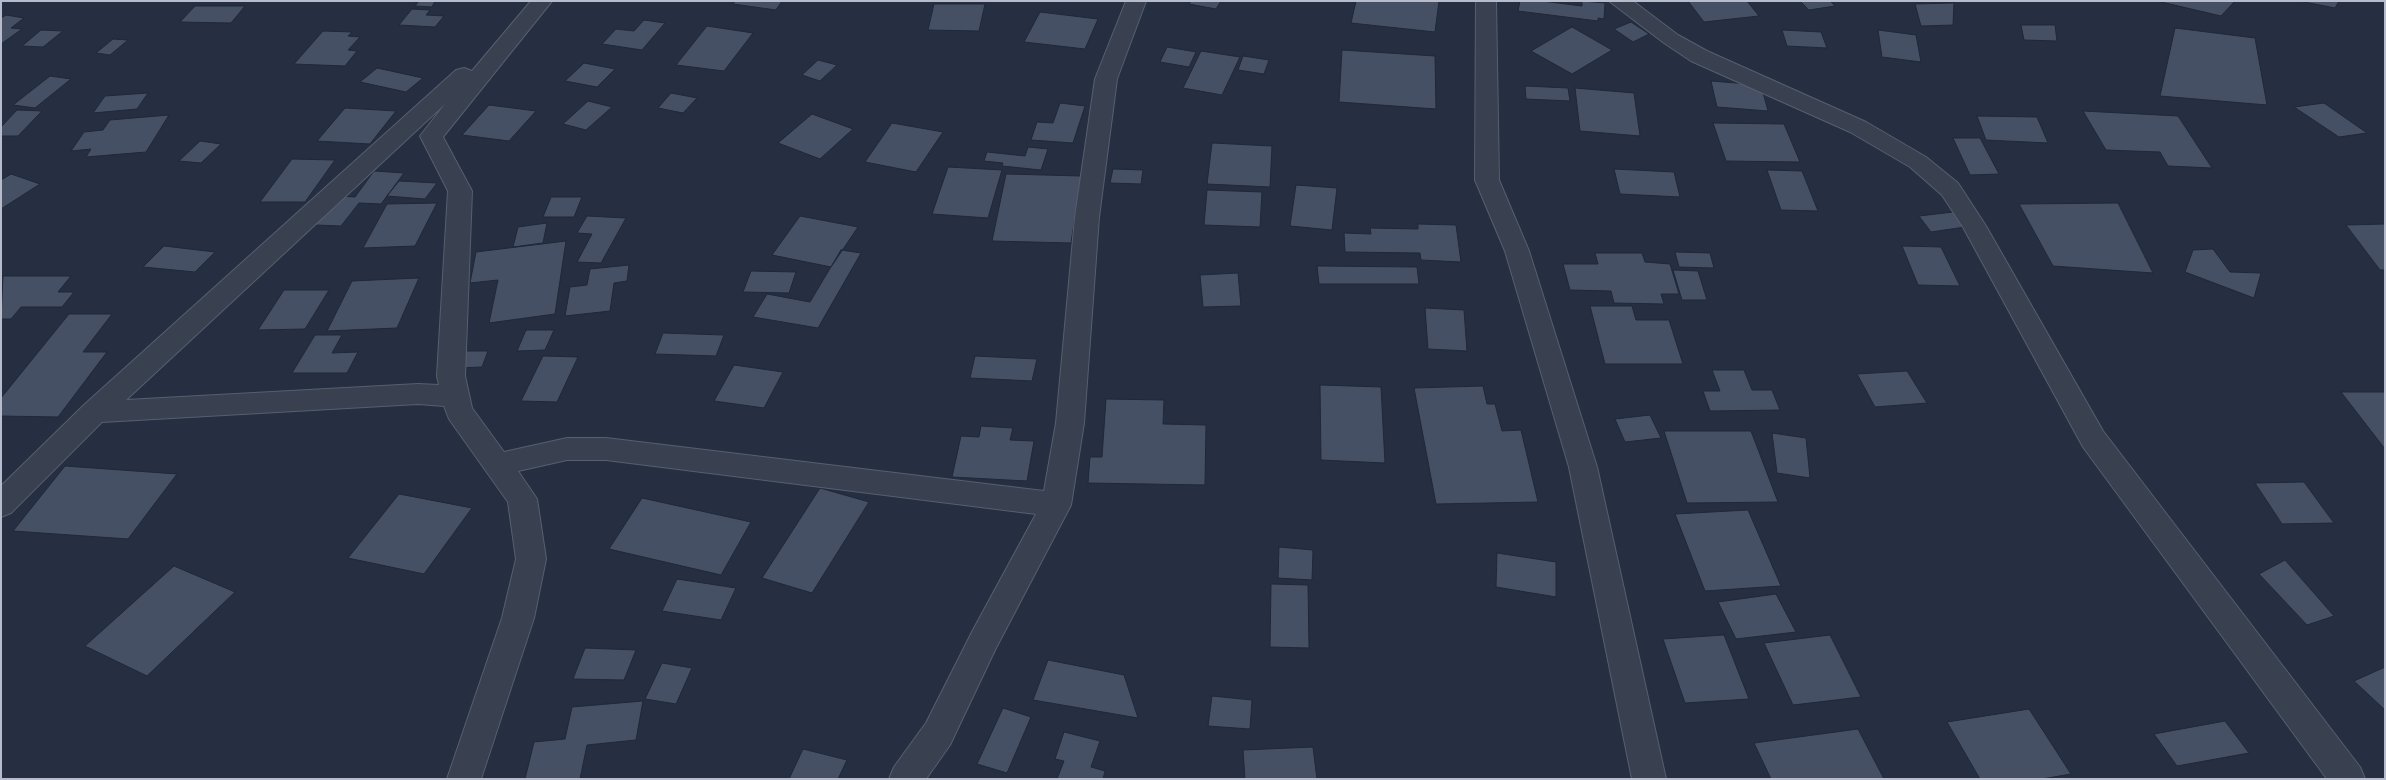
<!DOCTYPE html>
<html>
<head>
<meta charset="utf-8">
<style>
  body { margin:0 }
  #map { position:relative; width:2386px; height:780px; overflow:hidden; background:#252f41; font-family:Quicksand,sans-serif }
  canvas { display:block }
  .frame { position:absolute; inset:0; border:2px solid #b6bccb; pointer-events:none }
</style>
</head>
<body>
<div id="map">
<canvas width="2386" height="780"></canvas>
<div class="frame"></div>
</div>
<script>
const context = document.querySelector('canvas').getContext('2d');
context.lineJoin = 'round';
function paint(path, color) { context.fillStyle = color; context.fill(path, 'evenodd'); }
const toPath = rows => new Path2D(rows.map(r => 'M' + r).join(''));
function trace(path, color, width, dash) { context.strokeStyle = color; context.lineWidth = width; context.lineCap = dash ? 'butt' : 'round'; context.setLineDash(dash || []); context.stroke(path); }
const building = toPath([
  [419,1,435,1,432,7,415,6,419,1],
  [735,1,782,1,776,10,733,4,735,1],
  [1191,1,1221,1,1216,9,1189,4,1191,1],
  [1356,1,1439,1,1435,32,1351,23,1356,1],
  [1520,1,1542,1,1582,6,1582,1,1605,3,1604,19,1598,18,1598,21,1518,11,1520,1],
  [1688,1,1747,1,1759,16,1704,22,1688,1],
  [1800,1,1830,1,1835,6,1809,10,1800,1],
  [2157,1,2235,1,2221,16,2157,1],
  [2299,1,2339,1,2335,8,2299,1],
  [1954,3,1953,25,1921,26,1915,4,1954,3],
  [934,4,985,4,979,31,928,30,934,4],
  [195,6,245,6,231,23,180,22,195,6],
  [412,9,430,10,426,15,444,16,435,27,399,25,412,9],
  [1040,12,1098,19,1085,49,1024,42,1040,12],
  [6,15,24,18,11,28,22,29,1,44,1,18,6,15],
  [644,20,665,23,642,50,602,44,616,29,634,31,644,20],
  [1631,22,1649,34,1633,42,1614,29,1631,22],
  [2021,25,2055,25,2057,41,2024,40,2021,25],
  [707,26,753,33,724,71,676,65,707,26],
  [1572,27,1612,50,1572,74,1531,51,1572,27],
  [2175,28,2255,38,2267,105,2160,96,2175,28],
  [41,30,63,31,43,47,22,46,41,30],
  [1782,30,1821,32,1827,48,1787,46,1782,30],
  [1878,30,1916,35,1921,62,1882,57,1878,30],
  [323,31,352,32,348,36,360,37,348,50,357,51,345,66,294,64,323,31],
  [113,39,128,40,110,55,96,53,113,39],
  [1167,47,1196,52,1189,67,1160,62,1167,47],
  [1342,50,1435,56,1436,109,1339,102,1342,50],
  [1201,51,1240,57,1222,95,1183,88,1201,51],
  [1243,56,1269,60,1264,74,1238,70,1243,56],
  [818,60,837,65,820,81,802,75,818,60],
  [584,63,615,69,597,87,565,81,584,63],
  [377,68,423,78,406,92,360,82,377,68],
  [50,76,71,79,35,108,13,105,50,76],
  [1711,81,1761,85,1768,111,1717,107,1711,81],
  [1525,86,1568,88,1570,101,1526,99,1525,86],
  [1575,88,1634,93,1640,136,1580,131,1575,88],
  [148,93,137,109,93,113,105,96,148,93],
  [671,93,697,98,683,113,658,108,671,93],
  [588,101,612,107,586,130,563,124,588,101],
  [1060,103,1085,106,1073,143,1031,140,1037,122,1053,123,1060,103],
  [2324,103,2367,133,2339,137,2294,107,2324,103],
  [489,105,536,111,509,141,462,135,489,105],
  [345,108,396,111,370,144,317,141,345,108],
  [17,110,42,111,18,136,1,136,1,127,17,110],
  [2083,111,2178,116,2212,168,2168,166,2160,152,2106,150,2083,111],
  [812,114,853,129,820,159,778,143,812,114],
  [169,115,146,152,86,157,91,149,71,151,84,132,103,130,110,120,169,115],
  [1977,116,2037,117,2048,143,1986,140,1977,116],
  [892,123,943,132,916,172,865,162,892,123],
  [1713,123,1784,124,1800,162,1726,161,1713,123],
  [1953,138,1980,138,1999,174,1970,175,1953,138],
  [200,141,221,144,201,163,179,161,200,141],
  [1212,143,1272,146,1270,187,1207,184,1212,143],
  [1028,147,1048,149,1041,170,1002,166,1003,163,984,161,987,152,1025,156,1028,147],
  [292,159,335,160,305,202,260,202,292,159],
  [948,167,1002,170,988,218,932,214,948,167],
  [1113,169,1143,170,1141,184,1110,183,1113,169],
  [1614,169,1674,172,1680,197,1620,194,1614,169],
  [1767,170,1802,171,1818,211,1781,210,1767,170],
  [374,171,404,173,381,204,359,203,341,226,315,225,338,196,355,197,374,171],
  [11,174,40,184,1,209,1,180,11,174],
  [1006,174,1081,176,1071,243,992,241,1006,174],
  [399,181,437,183,425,199,387,196,399,181],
  [1296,185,1337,188,1332,230,1290,226,1296,185],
  [1207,190,1262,192,1260,227,1204,225,1207,190],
  [551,197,582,197,574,217,543,217,551,197],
  [437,203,415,246,363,248,387,204,437,203],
  [2118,203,2153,273,2053,266,2019,204,2118,203],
  [1953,212,1965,227,1931,232,1919,216,1953,212],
  [587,216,626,218,601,263,577,262,592,234,577,233,587,216],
  [800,216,858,227,831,267,772,255,800,216],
  [547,223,543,243,513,247,518,227,547,223],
  [1418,224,1456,225,1461,262,1421,260,1420,253,1345,252,1344,233,1371,234,1370,228,1418,229,1418,224],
  [2385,224,2385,270,2380,270,2346,225,2385,224],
  [566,241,555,314,489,323,498,280,470,283,476,252,566,241],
  [164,246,215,252,195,272,143,267,164,246],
  [1902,246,1941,247,1960,286,1918,285,1902,246],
  [2213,249,2230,272,2261,273,2254,298,2185,272,2193,250,2213,249],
  [841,250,861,253,818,328,753,317,767,294,810,302,841,250],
  [1675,252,1710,253,1714,268,1679,267,1675,252],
  [1595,253,1642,253,1645,262,1670,264,1679,294,1661,294,1664,304,1614,303,1611,291,1570,290,1563,264,1598,264,1595,253],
  [629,265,627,281,614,283,610,311,565,316,570,287,587,285,590,269,629,265],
  [1317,266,1417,267,1419,284,1319,284,1317,266],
  [1673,270,1698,271,1707,300,1682,300,1673,270],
  [751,271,796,272,789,293,743,292,751,271],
  [1238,273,1241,306,1203,307,1200,275,1238,273],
  [3,276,71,276,58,292,74,292,62,307,21,307,11,319,1,319,3,276],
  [419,278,397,328,327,331,352,281,419,278],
  [284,290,329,290,305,329,258,330,284,290],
  [1590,306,1632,306,1636,320,1669,320,1683,364,1605,364,1590,306],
  [1425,308,1464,310,1467,351,1428,349,1425,308],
  [69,314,112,314,83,352,107,352,58,417,1,416,1,398,69,314],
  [526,330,554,330,545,350,517,351,526,330],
  [663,333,724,335,716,356,655,354,663,333],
  [315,335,342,335,332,353,358,352,347,373,292,373,315,335],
  [465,351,488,351,482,367,457,368,465,351],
  [543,356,578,357,557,402,521,401,543,356],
  [975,356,1037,359,1032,381,970,378,975,356],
  [734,365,783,372,764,408,714,401,734,365],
  [1712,370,1744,370,1752,390,1772,390,1780,410,1710,411,1703,391,1720,391,1712,370],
  [1907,371,1927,403,1875,407,1857,374,1907,371],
  [1320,385,1381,387,1385,463,1321,460,1320,385],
  [1483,386,1487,404,1495,404,1502,431,1521,430,1538,502,1436,504,1414,388,1483,386],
  [2341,392,2385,392,2385,449,2341,392],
  [1106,399,1164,400,1163,424,1206,425,1205,485,1088,483,1090,457,1102,457,1106,399],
  [1650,415,1661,438,1625,442,1615,419,1650,415],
  [981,426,1013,428,1010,440,1034,441,1027,481,952,477,961,436,979,437,981,426],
  [1664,431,1751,431,1778,502,1687,503,1664,431],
  [1772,433,1806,438,1810,478,1777,473,1772,433],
  [65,466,177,474,128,539,13,531,65,466],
  [2304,482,2334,523,2282,524,2255,483,2304,482],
  [820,488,869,502,812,593,762,578,820,488],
  [399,494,472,508,424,574,348,558,399,494],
  [642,498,751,522,721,575,609,549,642,498],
  [1748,510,1781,586,1705,591,1675,514,1748,510],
  [1279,547,1313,550,1312,580,1278,578,1279,547],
  [1497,553,1556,562,1556,597,1496,587,1497,553],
  [2285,560,2334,616,2307,625,2259,574,2285,560],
  [174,566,235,592,147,676,85,646,174,566],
  [677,579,736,588,721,620,662,611,677,579],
  [1271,584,1308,585,1309,648,1270,647,1271,584],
  [1776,594,1796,632,1736,639,1718,602,1776,594],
  [1724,635,1749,699,1685,703,1663,639,1724,635],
  [1830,635,1861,697,1793,705,1764,643,1830,635],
  [585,648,636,650,624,680,573,679,585,648],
  [1048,660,1124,675,1138,718,1033,700,1048,660],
  [662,663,692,668,676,704,645,699,662,663],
  [2385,667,2385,710,2354,681,2385,667],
  [1212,696,1252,700,1250,729,1208,726,1212,696],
  [643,701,636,740,587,745,580,779,525,779,534,742,565,739,572,707,643,701],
  [1003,708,1031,717,1007,773,977,764,1003,708],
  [2029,709,2071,774,2042,779,1980,779,1947,722,2029,709],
  [2225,721,2249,753,2177,766,2154,734,2225,721],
  [1858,729,1884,779,1771,779,1754,743,1858,729],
  [1064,732,1100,741,1091,767,1105,771,1103,779,1057,779,1064,761,1055,759,1064,732],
  [1313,747,1317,779,1245,779,1243,750,1313,747],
  [803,749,847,760,838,779,789,779,803,749]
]);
const minor = toPath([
  [531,1,552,1,443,137,472,191,465,376,472,408,504,452,567,438,606,438,1044,491,1056,423,1075,217,1095,79,1126,1,1146,1,1117,79,1099,217,1084,423,1071,505,995,650,950,745,926,779,889,779,894,767,926,723,973,630,1036,514,606,460,567,460,518,471,537,499,546,559,534,618,481,779,447,779,502,618,516,559,508,502,449,419,444,406,418,404,102,422,11,513,1,517,1,486,85,404,456,70,464,68,472,71,531,1],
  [445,104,420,136,448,191,437,376,439,385,418,384,126,400,445,104],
  [1476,1,1496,1,1499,180,1529,251,1597,467,1666,779,1632,779,1569,467,1505,251,1475,180,1476,1],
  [1609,1,1633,1,1678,35,1707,51,1866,122,1926,157,1958,183,1986,226,2103,431,2360,767,2365,779,2327,779,2083,447,1963,227,1942,195,1910,167,1850,132,1691,61,1664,43,1609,1]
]);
paint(building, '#465065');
trace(building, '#202838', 1);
trace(minor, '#575f6e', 2);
paint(minor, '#394151');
</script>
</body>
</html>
